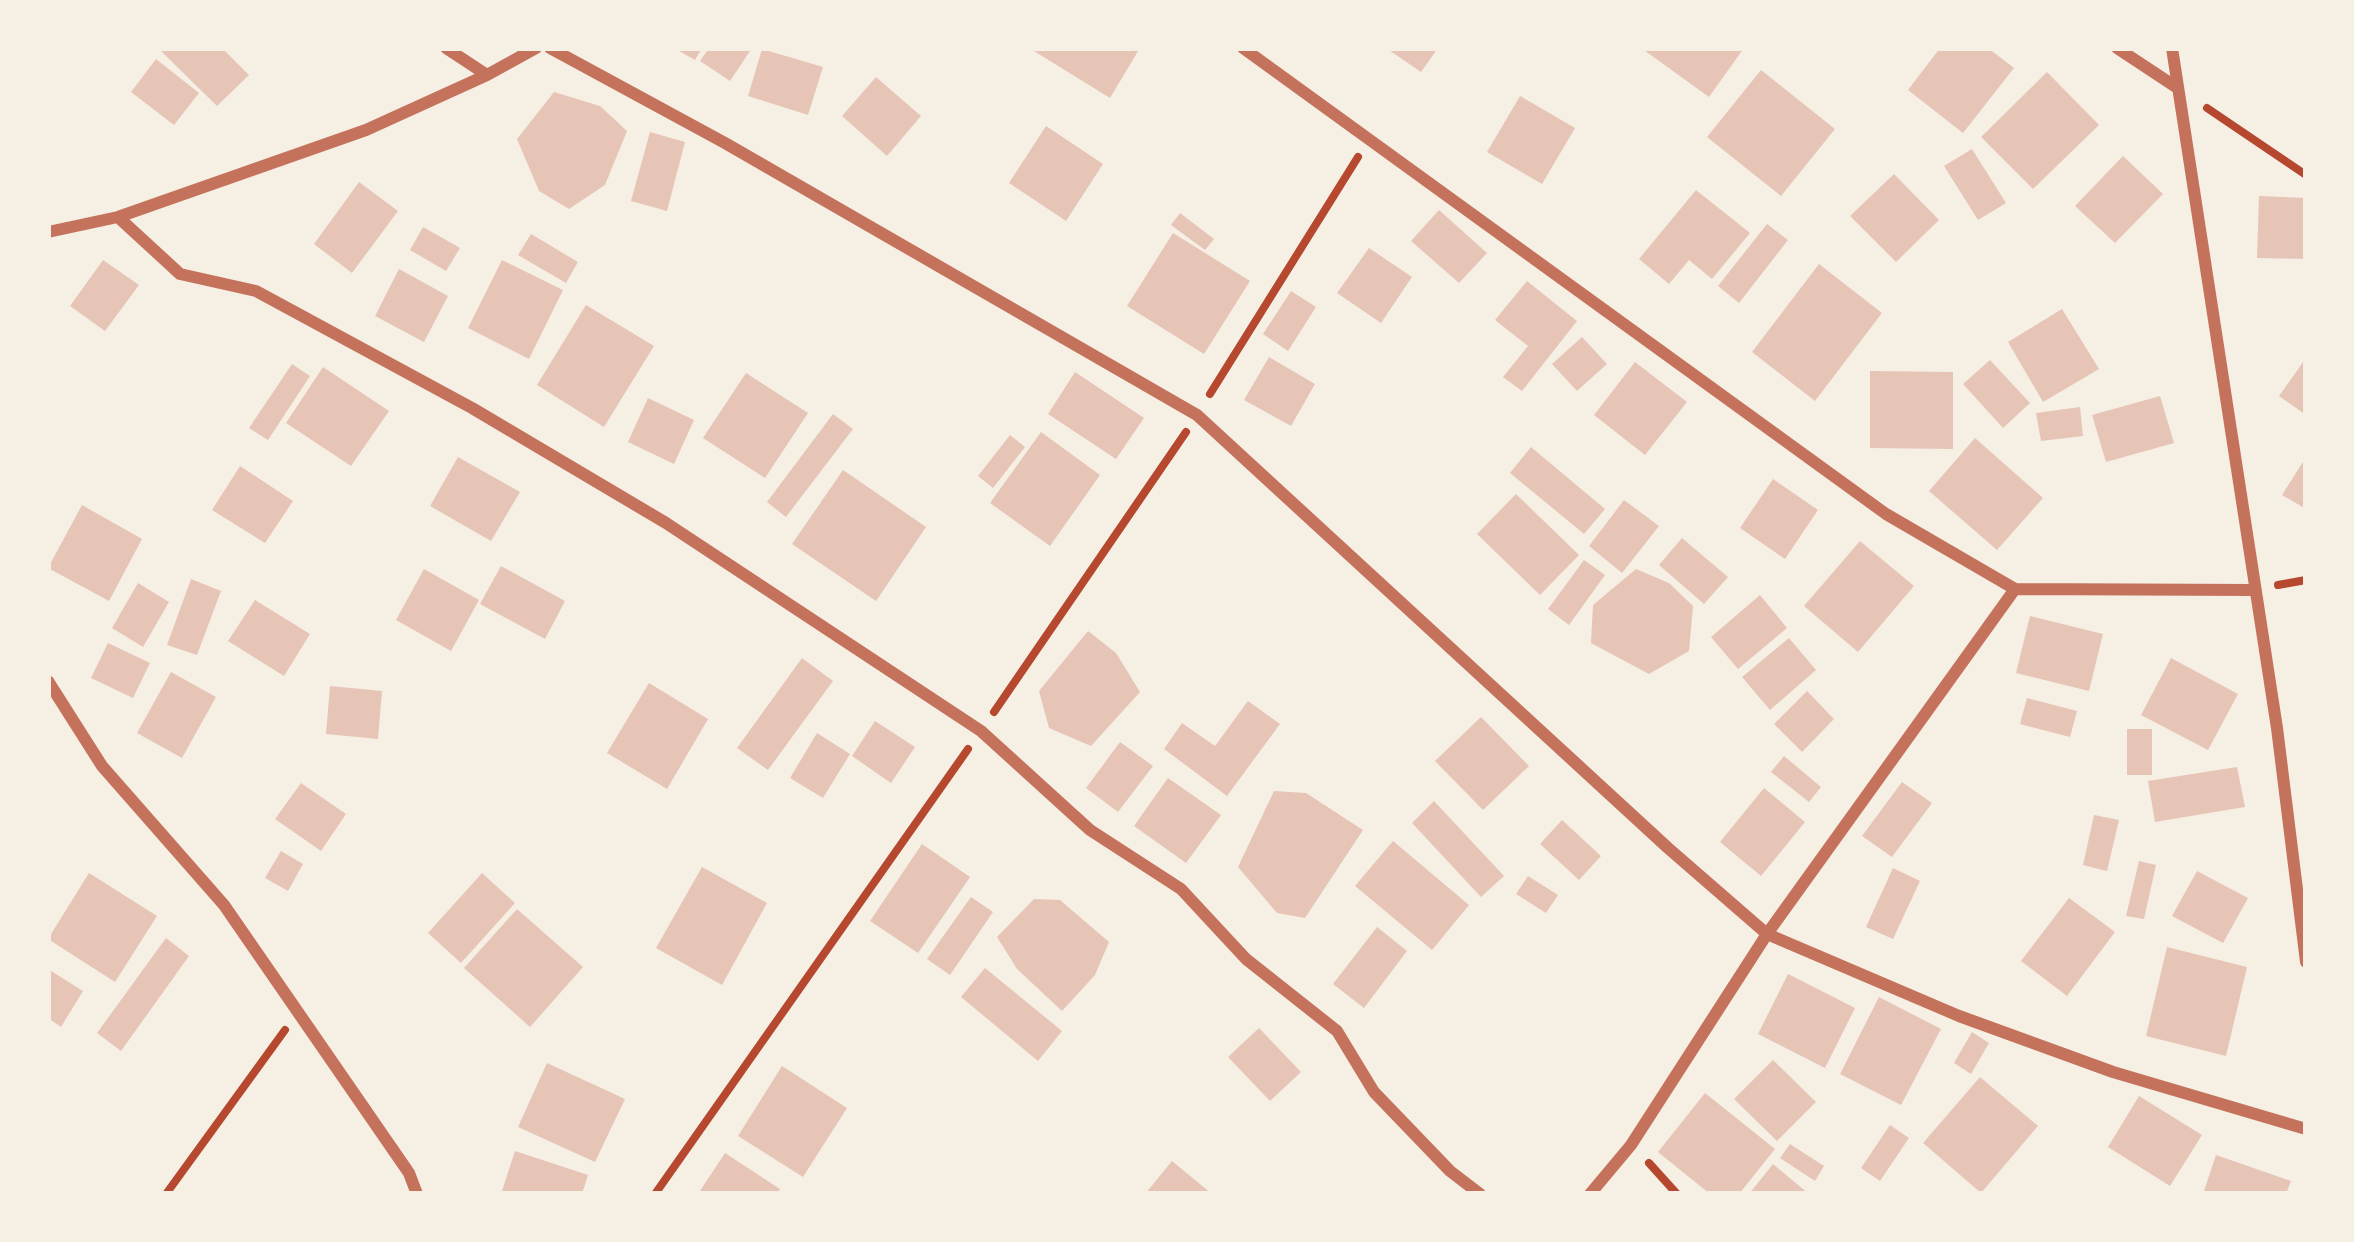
<!DOCTYPE html>
<html>
<head>
<meta charset="utf-8">
<style>
  body { margin:0 }
  #map { position:relative; width:2354px; height:1242px; overflow:hidden; background:#f6efe4; font-family:Manrope,sans-serif }
  canvas { display:block }
  .frame { position:absolute; inset:0; border:51px solid #f6efe4; pointer-events:none }
</style>
</head>
<body>
<div id="map">
<canvas width="2354" height="1242"></canvas>
<div class="frame"></div>
</div>
<script>
const context = document.querySelector('canvas').getContext('2d');
context.lineJoin = 'round';
function paint(path, color) { context.fillStyle = color; context.fill(path, 'evenodd'); }
const toPath = rows => new Path2D(rows.map(r => 'M' + r).join(''));
function trace(path, color, width, dash) { context.strokeStyle = color; context.lineWidth = width; context.lineCap = dash ? 'butt' : 'round'; context.setLineDash(dash || []); context.stroke(path); }
const building = toPath([
  [164,48,222,48,249,75,217,106,161,51],
  [674,48,702,48,695,60],
  [709,48,752,48,730,81,700,61],
  [1029,48,1140,48,1110,98],
  [1386,48,1438,48,1421,72],
  [1641,48,1744,48,1709,97],
  [1940,48,1988,48,2014,68,1963,133,1908,90],
  [762,49,823,67,808,115,748,96],
  [156,59,199,93,174,125,131,92],
  [1761,70,1835,129,1781,196,1707,137],
  [2047,72,2099,125,2033,189,1981,137],
  [876,77,921,116,887,156,842,116],
  [554,92,600,106,627,131,605,185,569,209,539,191,517,139],
  [1520,96,1575,128,1542,184,1487,152],
  [1046,126,1103,164,1066,221,1009,183],
  [650,132,685,142,667,211,631,201],
  [1972,149,2006,203,1978,220,1944,166],
  [2123,156,2163,194,2115,243,2075,206],
  [1894,174,1939,220,1896,262,1850,216],
  [359,182,398,211,352,273,314,244],
  [1696,190,1750,233,1712,279,1689,260,1669,284,1639,259],
  [2259,196,2306,198,2306,259,2257,258],
  [1439,210,1487,253,1459,283,1411,241],
  [1180,213,1214,239,1205,250,1171,225],
  [1767,224,1788,240,1739,303,1718,286],
  [423,227,460,248,446,271,410,250],
  [1173,233,1250,281,1204,354,1127,306],
  [531,234,578,262,566,283,518,255],
  [1369,248,1412,277,1381,323,1337,293],
  [103,260,139,285,105,331,70,306],
  [502,260,563,290,529,359,468,328],
  [1819,264,1882,313,1815,401,1752,352],
  [399,269,448,296,424,342,375,316],
  [1527,281,1577,321,1522,391,1503,377,1528,346,1495,320],
  [1291,291,1316,307,1288,351,1263,334],
  [586,305,654,346,604,427,537,385],
  [2062,309,2099,369,2043,402,2008,342],
  [1582,337,1607,364,1577,391,1552,364],
  [1269,357,1315,384,1291,426,1244,400],
  [2306,358,2306,415,2279,396],
  [1990,360,2030,403,2003,428,1963,384],
  [1635,362,1687,402,1645,455,1594,415],
  [292,364,310,376,268,440,249,428],
  [323,367,389,411,351,466,286,423],
  [1870,371,1953,372,1953,449,1870,448],
  [1075,372,1144,418,1116,459,1048,414],
  [746,373,808,413,765,478,703,438],
  [2160,396,2174,443,2106,462,2092,415],
  [648,398,694,420,674,464,628,442],
  [2080,407,2083,436,2041,441,2036,413],
  [833,414,853,429,786,517,767,502],
  [1041,432,1100,475,1050,546,990,503],
  [1010,435,1025,447,993,488,978,476],
  [1975,438,2043,498,1997,550,1929,491],
  [1531,447,1605,509,1584,534,1510,473],
  [458,457,520,492,491,541,430,506],
  [2306,457,2306,509,2282,495],
  [240,466,293,501,265,543,212,510],
  [843,470,926,527,876,601,792,544],
  [1773,479,1818,510,1785,559,1740,528],
  [1516,494,1579,555,1540,595,1477,534],
  [1624,500,1659,526,1622,573,1589,546],
  [82,505,142,539,109,601,48,568],
  [1682,538,1728,577,1704,604,1659,565],
  [1860,541,1914,586,1858,652,1804,606],
  [1584,560,1605,575,1569,625,1548,609],
  [501,566,565,601,545,639,480,604],
  [424,569,479,600,451,651,396,620],
  [1636,569,1669,583,1693,606,1689,651,1649,674,1591,643,1593,605],
  [191,579,221,591,197,655,167,645],
  [138,583,169,602,143,647,112,628],
  [1760,595,1787,628,1738,669,1711,637],
  [255,600,310,634,284,676,228,641],
  [2030,616,2103,634,2089,691,2016,673],
  [1088,631,1116,653,1140,692,1091,746,1049,728,1039,691],
  [1789,638,1816,670,1770,710,1742,677],
  [108,643,150,663,133,698,91,678],
  [802,658,833,681,768,770,737,748],
  [2171,658,2238,694,2208,750,2141,715],
  [171,672,216,697,182,758,137,733],
  [649,683,708,719,667,789,607,753],
  [330,686,382,691,378,739,326,734],
  [1807,691,1834,719,1802,752,1774,724],
  [2027,698,2077,711,2070,737,2020,724],
  [1248,701,1280,724,1227,796,1164,749,1182,723,1215,746],
  [1481,717,1529,766,1483,810,1435,761],
  [875,721,915,747,891,783,852,756],
  [2127,729,2152,729,2152,775,2127,775],
  [817,733,850,754,823,798,790,778],
  [1120,742,1153,766,1118,812,1086,788],
  [1784,756,1821,787,1809,802,1771,772],
  [2237,767,2245,807,2155,822,2148,781],
  [1168,778,1221,815,1186,863,1134,826],
  [1902,782,1932,803,1892,857,1862,836],
  [301,783,346,814,321,851,275,819],
  [1764,788,1805,822,1761,876,1720,842],
  [1274,791,1306,793,1363,830,1305,918,1277,913,1238,867],
  [1434,801,1504,876,1481,897,1412,823],
  [2094,815,2119,820,2107,871,2083,865],
  [1562,820,1601,856,1579,880,1540,844],
  [1393,841,1469,905,1432,950,1355,886],
  [922,844,970,877,918,953,870,921],
  [281,851,303,864,288,891,265,878],
  [2139,861,2156,865,2144,919,2126,916],
  [702,867,767,903,722,985,656,948],
  [1893,868,1920,881,1893,939,1866,927],
  [2197,871,2248,898,2223,943,2172,916],
  [89,873,157,916,115,982,48,939],
  [482,873,515,903,461,963,428,933],
  [1528,876,1558,895,1546,913,1516,894],
  [971,897,993,912,950,975,927,959],
  [2069,898,2115,932,2067,996,2021,961],
  [1034,899,1060,900,1109,942,1095,975,1062,1011,1017,969,997,937],
  [517,909,583,967,530,1027,464,968],
  [1377,927,1407,951,1364,1008,1333,984],
  [166,938,189,956,121,1051,97,1033],
  [2167,947,2247,967,2226,1056,2146,1036],
  [985,968,1062,1031,1038,1061,961,997],
  [48,969,83,991,61,1027,48,1018],
  [1788,974,1855,1008,1825,1068,1758,1034],
  [1879,997,1941,1029,1901,1105,1840,1074],
  [1259,1028,1301,1072,1270,1101,1228,1057],
  [1972,1032,1989,1043,1971,1074,1954,1063],
  [1773,1060,1816,1102,1777,1141,1734,1099],
  [547,1063,625,1099,595,1162,518,1127],
  [782,1066,847,1108,803,1177,738,1136],
  [1980,1077,2038,1126,1981,1193,1923,1143],
  [1705,1093,1775,1149,1739,1194,1710,1194,1658,1152],
  [2139,1096,2202,1135,2170,1186,2108,1147],
  [1890,1125,1909,1138,1880,1181,1861,1168],
  [1790,1144,1824,1166,1815,1181,1780,1158],
  [515,1151,588,1175,582,1194,501,1194],
  [725,1153,780,1189,777,1194,698,1194],
  [2216,1155,2291,1181,2286,1194,2203,1194],
  [1172,1161,1212,1194,1145,1194],
  [1773,1164,1809,1194,1749,1194]
]);
const path = toPath([
  [2207,108,2306,175],
  [1210,394,1358,157],
  [2278,585,2306,580],
  [994,712,1186,432],
  [1649,1163,1677,1194],
  [166,1194,285,1030],
  [655,1194,968,749]
]);
const minor = toPath([
  [446,48,487,75],
  [550,48,725,143,1197,415,1668,848,1767,934,1959,1016,2113,1072,2306,1129],
  [1243,48,1886,514,2015,589,2253,590],
  [2117,48,2176,87],
  [2172,48,2277,728,2306,962],
  [118,217,180,274,256,291,472,408,666,523,981,731,1090,830,1181,889,1246,959,1337,1031,1374,1092,1450,1171,1480,1194],
  [48,232,118,217,366,130,487,75,536,48],
  [48,681,102,766,224,905,409,1173,417,1194],
  [1590,1194,1631,1145,1767,934,2015,589]
]);
paint(building, '#e6c5b7');
trace(path, '#b5482f', 8);
trace(minor, '#c5725c', 12);
</script>
</body>
</html>
